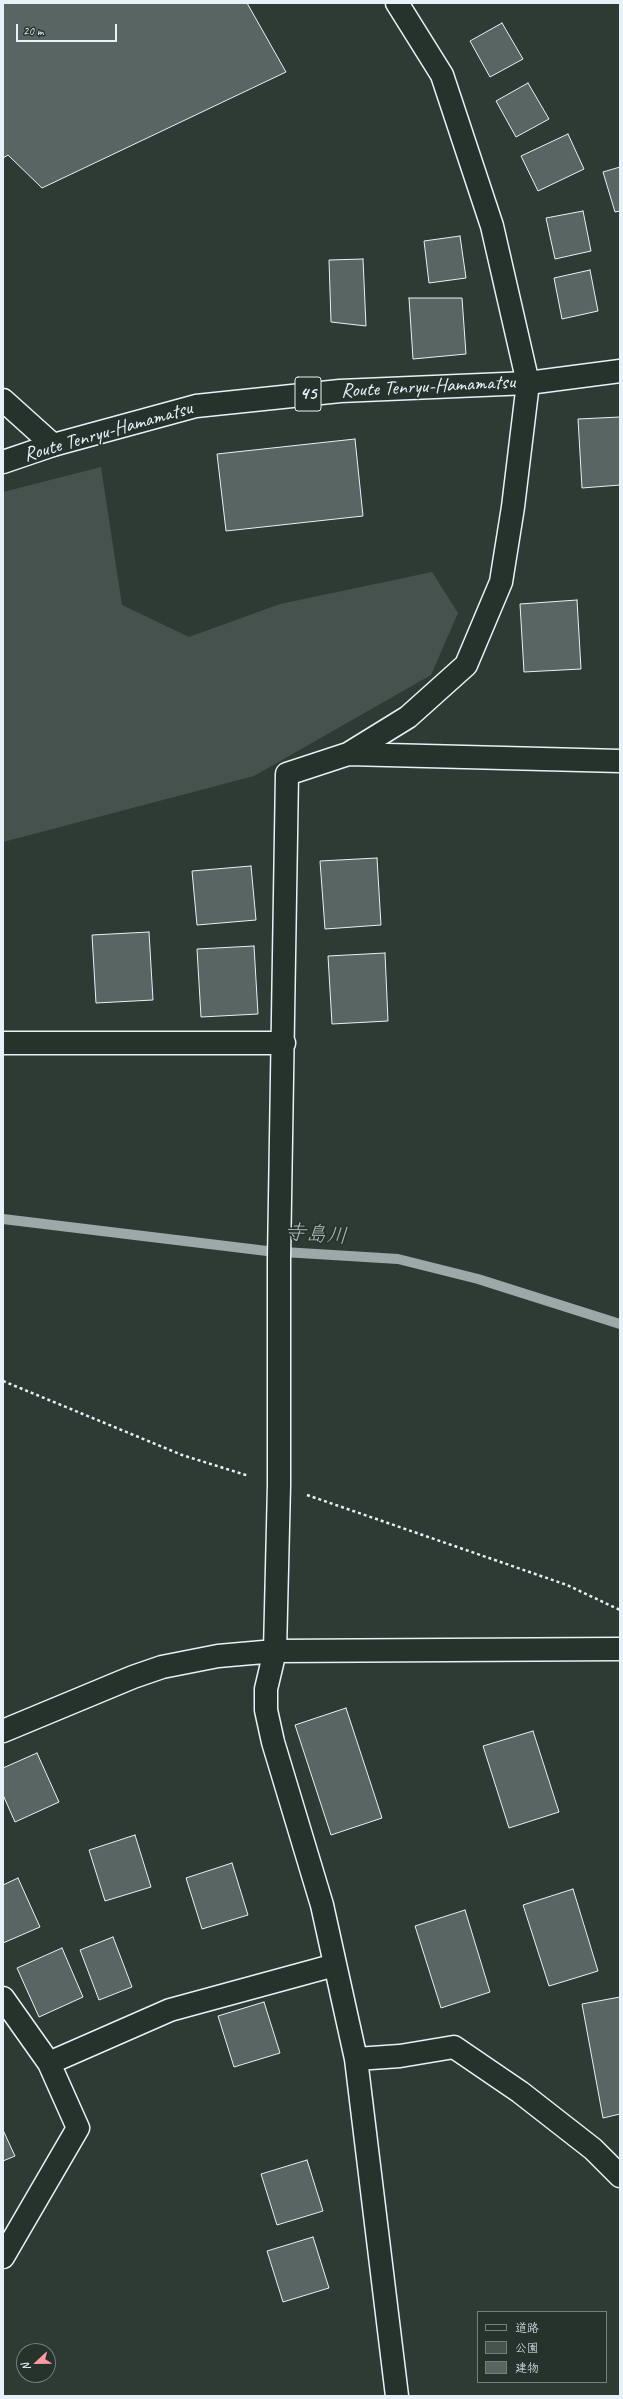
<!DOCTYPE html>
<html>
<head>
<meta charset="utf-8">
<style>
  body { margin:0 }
  #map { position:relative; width:623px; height:2399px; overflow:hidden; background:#2e3b35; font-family:Caveat,"Klee One",sans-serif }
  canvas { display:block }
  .frame { position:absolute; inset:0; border:4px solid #e8f1f8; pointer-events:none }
  .legend { position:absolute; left:477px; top:2311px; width:130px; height:72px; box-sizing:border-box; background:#26332d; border:1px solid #747f7e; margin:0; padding:5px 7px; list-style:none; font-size:12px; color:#e8f1f8 }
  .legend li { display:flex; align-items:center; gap:8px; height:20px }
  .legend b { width:20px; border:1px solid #747f7e }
  .north { position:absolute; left:16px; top:2343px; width:40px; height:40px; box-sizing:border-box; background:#26332d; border:1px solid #747f7e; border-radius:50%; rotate:248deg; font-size:11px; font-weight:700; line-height:16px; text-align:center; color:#e8f1f8 }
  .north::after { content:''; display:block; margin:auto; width:14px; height:18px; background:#ff9aa2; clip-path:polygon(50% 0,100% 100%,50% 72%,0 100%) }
  .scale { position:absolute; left:16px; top:24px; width:101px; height:18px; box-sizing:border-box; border:2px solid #e8f1f8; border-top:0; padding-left:5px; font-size:12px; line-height:14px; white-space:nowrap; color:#e8f1f8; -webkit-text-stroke:3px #26332d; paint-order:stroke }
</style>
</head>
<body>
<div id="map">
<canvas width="623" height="2399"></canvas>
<div class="frame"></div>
<ul class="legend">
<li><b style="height:5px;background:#26332d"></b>道路</li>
<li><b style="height:11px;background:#45524e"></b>公園</li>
<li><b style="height:11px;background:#596563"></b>建物</li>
</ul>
<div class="north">N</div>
<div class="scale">20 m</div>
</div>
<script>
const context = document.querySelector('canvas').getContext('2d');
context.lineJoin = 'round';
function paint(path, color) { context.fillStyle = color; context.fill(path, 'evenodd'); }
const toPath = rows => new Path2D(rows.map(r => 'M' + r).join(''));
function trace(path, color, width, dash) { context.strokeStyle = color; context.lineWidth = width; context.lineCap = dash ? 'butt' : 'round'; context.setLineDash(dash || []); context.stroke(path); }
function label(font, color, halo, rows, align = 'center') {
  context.font = font + ' Caveat,"Klee One",sans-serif'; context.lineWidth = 3.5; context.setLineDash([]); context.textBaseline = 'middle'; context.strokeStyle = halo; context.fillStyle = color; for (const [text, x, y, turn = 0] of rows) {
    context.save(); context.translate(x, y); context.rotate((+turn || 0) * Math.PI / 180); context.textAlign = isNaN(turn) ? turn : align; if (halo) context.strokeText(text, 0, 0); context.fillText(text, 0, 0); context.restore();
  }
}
const green = toPath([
  [101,467,122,605,189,637,280,604,432,572,458,613,431,675,254,776,3,842,3,492]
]);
const stream = toPath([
  [3,1219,267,1251,398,1259,478,1279,620,1324]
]);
const building = toPath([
  [3,3,247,3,286,72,42,188,8,155,3,158,3,3],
  [502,23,523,59,490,77,470,41,502,23],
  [528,83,549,119,516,137,496,101,528,83],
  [568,134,584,169,538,191,521,156,568,134],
  [620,167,620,211,615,212,603,172,620,167],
  [583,211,591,251,555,259,546,218,583,211],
  [460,236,466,278,429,283,424,241,460,236],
  [363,259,366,326,331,322,329,260,363,259],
  [590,270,598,311,562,319,554,278,590,270],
  [409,298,462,298,466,354,413,359,409,298],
  [620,417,620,485,582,488,578,419,620,417],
  [355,439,363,516,226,531,217,454,355,439],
  [577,600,581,669,524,672,520,604,577,600],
  [377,858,381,925,325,929,320,861,377,858],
  [251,866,256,920,197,925,192,871,251,866],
  [149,932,153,1000,96,1003,92,935,149,932],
  [254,946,258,1014,201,1017,197,949,254,946],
  [385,953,388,1021,332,1024,328,956,385,953],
  [346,1708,382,1818,331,1835,295,1725,346,1708],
  [533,1731,559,1812,509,1828,483,1746,533,1731],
  [37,1753,59,1802,15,1822,3,1795,3,1768,37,1753],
  [135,1835,151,1887,105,1901,89,1850,135,1835],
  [232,1863,248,1915,202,1929,186,1878,232,1863],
  [18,1878,40,1927,3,1943,3,1885,18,1878],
  [573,1889,598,1971,549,1986,523,1905,573,1889],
  [465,1910,490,1992,441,2008,415,1926,465,1910],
  [113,1937,132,1987,99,2000,80,1950,113,1937],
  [62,1948,83,1997,39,2017,17,1968,62,1948],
  [620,1997,620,2114,603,2118,582,2004,620,1997],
  [264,2002,280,2053,234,2067,218,2016,264,2002],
  [3,2130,15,2156,3,2161,3,2130],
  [307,2160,323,2211,277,2225,261,2174,307,2160],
  [313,2237,329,2288,283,2302,267,2251,313,2237]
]);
const path = toPath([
  [3,1381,182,1455,249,1476],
  [307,1495,567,1585,620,1610]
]);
const street = toPath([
  [3,400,53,445],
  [348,754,620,761],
  [3,1043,284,1043],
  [3,1731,133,1677,162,1667,218,1656,275,1651,620,1649],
  [3,1998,49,2063,78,2128,3,2257],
  [356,2059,400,2056,454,2047,520,2092,593,2149,620,2176],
  [49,2063,170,2010,335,1965],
  [397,2396,356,2059,322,1905,273,1742,266,1710,266,1689,275,1651,279,1485,279,1259,287,774,348,754,408,717,466,665,501,582,513,507,528,383,492,226,442,75,397,3]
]);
const primary = toPath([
  [3,462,53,445,196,406,340,391,528,383,620,371]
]);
const shields = [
  [308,394,26]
];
const shieldNames = [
  ["45",308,394]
];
const streetNames = [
  ["Route Tenryu-Hamamatsu",428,387,-3],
  ["Route Tenryu-Hamamatsu",108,432,-16]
];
const waterNames = [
  ["寺島川",316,1235,4]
];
paint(green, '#45524e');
trace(stream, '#9da8a9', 10);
paint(building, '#596563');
trace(building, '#e8f1f8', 1);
trace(street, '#e8f1f8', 25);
trace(primary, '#e8f1f8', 25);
trace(path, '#e8f1f8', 2.5, [3, 3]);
trace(street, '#26332d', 22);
trace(primary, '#26332d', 22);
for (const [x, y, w] of shields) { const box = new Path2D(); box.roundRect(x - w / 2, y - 17, w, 34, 3); context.fillStyle = '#26332d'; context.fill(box); trace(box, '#e8f1f8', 1); }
label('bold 19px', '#e8f1f8', null, shieldNames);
label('20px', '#e8f1f8', '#26332d', streetNames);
label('italic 21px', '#b0babd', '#26332d', waterNames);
</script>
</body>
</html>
